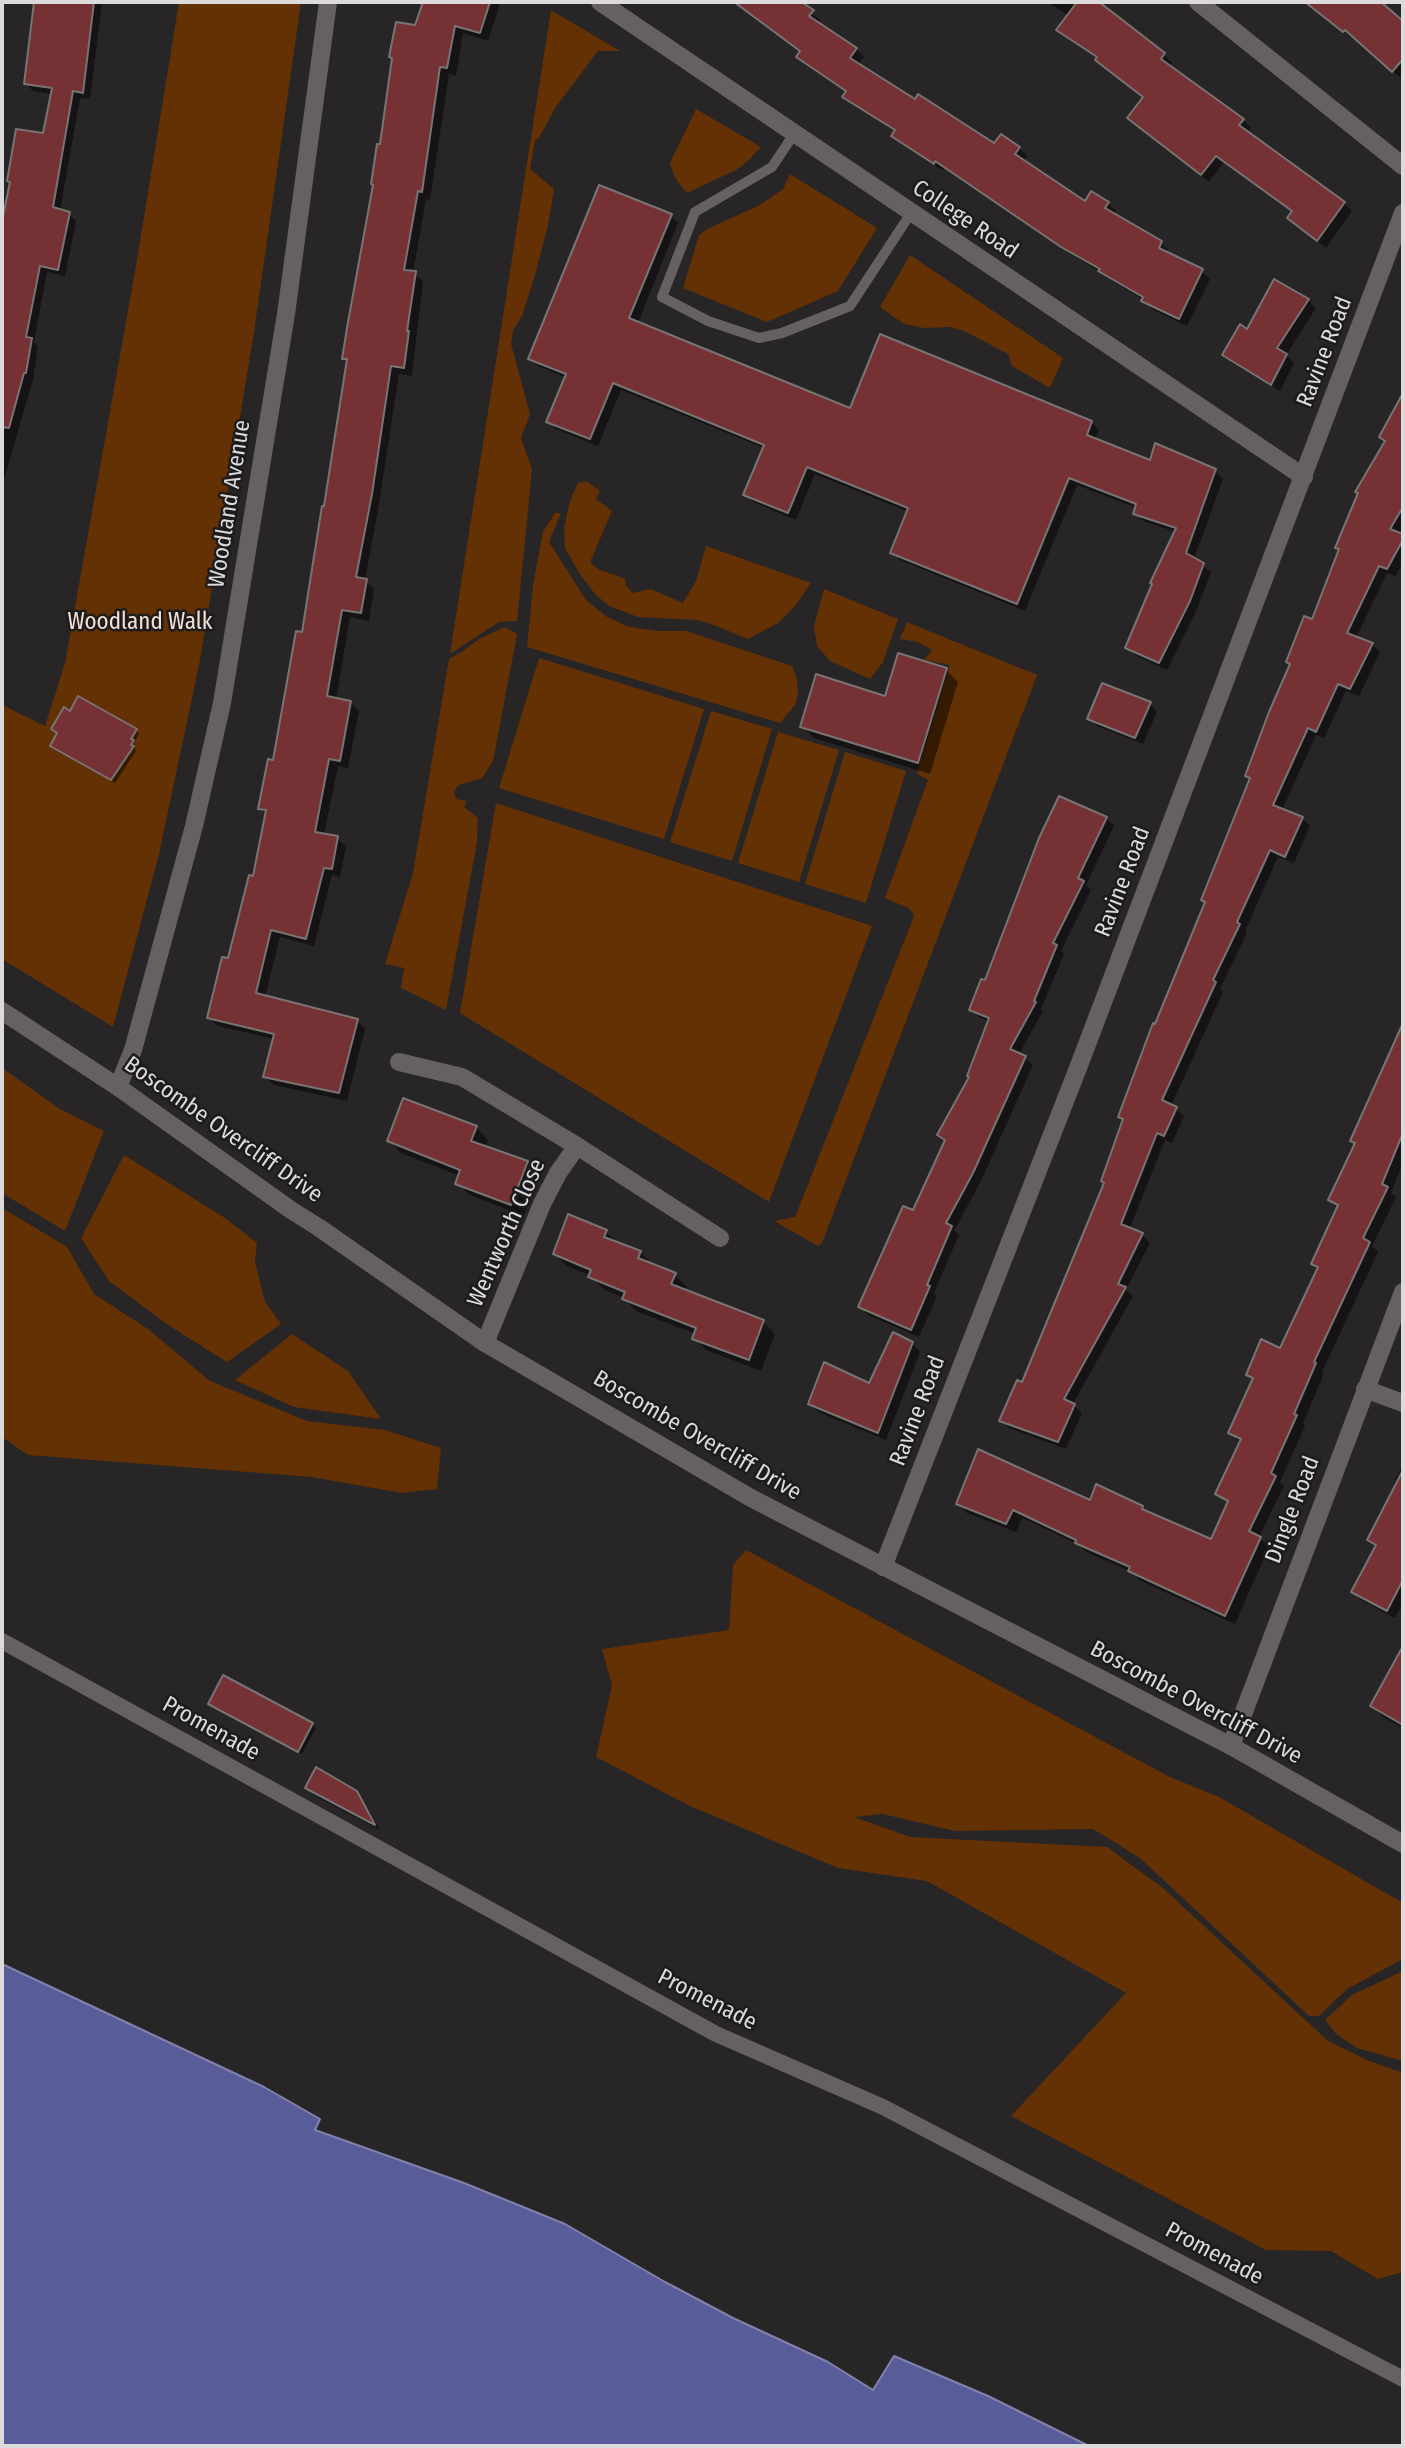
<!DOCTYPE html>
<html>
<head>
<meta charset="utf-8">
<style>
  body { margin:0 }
  #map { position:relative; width:1405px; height:2448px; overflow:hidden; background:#282526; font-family:"Fira Sans Condensed",sans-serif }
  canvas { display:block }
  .frame { position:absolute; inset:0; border:4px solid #dcdadb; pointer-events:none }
</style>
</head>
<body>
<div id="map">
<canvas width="1405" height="2448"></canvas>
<div class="frame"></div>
</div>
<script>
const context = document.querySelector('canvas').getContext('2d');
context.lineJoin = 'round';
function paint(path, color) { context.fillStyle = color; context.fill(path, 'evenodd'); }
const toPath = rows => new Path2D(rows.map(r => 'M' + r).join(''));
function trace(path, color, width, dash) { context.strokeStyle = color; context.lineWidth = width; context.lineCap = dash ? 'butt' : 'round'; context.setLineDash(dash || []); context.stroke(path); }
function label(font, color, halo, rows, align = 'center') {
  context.font = font + ' "Fira Sans Condensed",sans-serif'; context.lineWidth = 5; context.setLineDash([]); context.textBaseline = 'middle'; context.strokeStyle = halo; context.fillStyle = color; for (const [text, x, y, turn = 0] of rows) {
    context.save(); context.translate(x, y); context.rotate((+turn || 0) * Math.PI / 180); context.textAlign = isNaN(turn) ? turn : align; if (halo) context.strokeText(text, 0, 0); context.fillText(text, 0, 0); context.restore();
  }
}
const green = toPath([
  [179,2,301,2,254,332,200,660,159,854,113,1027,2,959,2,705,45,726,65,663,136,266],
  [551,10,620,51,598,51,555,108,539,138,535,140,530,169,554,189,548,225,535,275,522,316,513,330,511,344,530,414,521,438,532,470,517,621,499,622,450,654],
  [696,109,761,147,748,161,736,170,687,193,675,178,670,163],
  [790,174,877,228,838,291,767,322,683,288,699,235,709,228,760,205,783,189],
  [910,255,1063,358,1050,388,1012,366,1008,354,964,331,950,327,924,328,904,324,880,307],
  [586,481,600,491,596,499,612,511,590,562,598,569,625,579,626,586,633,593,651,589,683,603,696,581,706,546,811,583,795,606,778,623,748,639,714,625,697,620,638,617,609,606,595,594,579,573,565,548,564,528,570,501,578,483],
  [555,513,561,513,549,542,586,600,607,617,629,627,659,631,686,631,792,666,797,679,798,694,795,705,780,723,527,647,533,585,543,532],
  [824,589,898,619,883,662,870,679,830,661,817,646,814,626],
  [907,622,1037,675,822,1243,818,1246,774,1221,795,1217,911,924,914,914,908,908,885,898,928,780,917,774,950,665,924,660,932,650,918,642,900,639],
  [505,627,517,634,493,761,482,778,459,785,454,791,456,799,467,801,464,807,478,818,477,842,446,1010,401,988,404,968,385,964,413,873,449,659,463,651,479,639],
  [539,658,704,709,664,839,499,788],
  [711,711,772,729,732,861,670,842],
  [778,732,839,750,799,882,738,863],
  [845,752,906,771,866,903,805,884],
  [496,803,872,926,769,1202,460,1013],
  [2,1068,60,1109,104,1131,65,1231,2,1193],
  [124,1155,225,1218,257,1243,255,1262,265,1302,281,1324,227,1362,168,1325,109,1281,81,1238],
  [2,1208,67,1247,94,1294,148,1329,210,1381,307,1421,385,1430,441,1448,437,1489,402,1493,312,1477,28,1455,2,1437],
  [292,1334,348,1371,381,1419,294,1407,235,1380],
  [746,1550,1170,1777,1219,1797,1403,1903,1403,1959,1347,1989,1319,2016,1309,2016,1140,1858,1093,1829,955,1831,883,1814,854,1817,910,1837,1107,1847,1163,1888,1328,2041,1367,2060,1403,2073,1403,2272,1378,2279,1331,2251,1266,2250,1011,2116,1126,1993,927,1881,838,1868,690,1806,596,1757,612,1685,602,1649,729,1630,733,1565],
  [1403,1971,1403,2061,1357,2048,1336,2034,1325,2020,1352,1995]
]);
const water = toPath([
  [2,1964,264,2087,320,2119,315,2130,464,2183,565,2224,665,2282,733,2318,828,2362,873,2390,894,2356,988,2396,1089,2446,2,2446,2,1964]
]);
const shadow = toPath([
  [35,2,102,2,90,99,80,98,60,211,69,214,76,221,65,276,47,272,34,342,38,347,33,380,2,486,2,230,11,183,44,135,52,94,33,91,26,84],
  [425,2,497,2,500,4,488,41,463,33,456,76,449,74,430,200,426,199,413,273,423,281,412,376,399,374,379,504,365,580,374,589,369,621,350,617,336,700,350,702,359,711,348,768,338,766,324,835,337,838,346,846,340,877,332,875,314,946,280,937,265,997,357,1020,365,1029,347,1101,274,1085,265,1076,274,1039,218,1026,209,1017,255,879,267,815,260,808,274,762,303,634,348,362,344,358,382,146],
  [732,2,798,2,820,20,817,24,856,49,864,57,858,65,916,101,995,146,1019,148,1027,156,1023,162,1085,203,1108,203,1116,211,1113,215,1161,243,1169,251,1167,254,1202,271,1210,279,1187,326,1152,309,1144,300,1109,279,1101,272,1071,254,944,168,942,170,901,144,894,136,896,132,853,105,845,97,847,93,806,65,798,57,802,52],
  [1047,2,1096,2,1164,55,1172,63,1169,67,1243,120,1251,128,1247,133,1344,203,1352,211,1326,248,1289,218,1293,213,1224,162,1209,182,1137,126,1129,118,1145,98,1105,68,1098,59,1066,38,1058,30,1069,16],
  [1307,2,1381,2,1403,23,1403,80,1353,36,1352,38],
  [671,216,678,223,638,323,851,411,1091,422,1099,430,1095,440,1151,462,1215,471,1223,479,1194,559,1211,572,1197,609,1167,670,1135,655,1128,647,1176,532,1143,521,1135,513,1137,508,1077,485,1025,611,900,560,892,552,909,512,815,474,796,520,753,502,745,494,764,448,621,390,598,446,556,429,549,421,566,378,538,366,530,358],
  [1275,281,1308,300,1316,308,1286,355,1294,363,1280,391,1232,363,1224,355,1247,331],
  [1399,405,1403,408,1403,528,1399,535,1403,536,1403,562,1396,576,1387,573,1356,638,1372,644,1380,652,1359,696,1346,691,1324,738,1316,735,1282,810,1302,818,1310,826,1294,863,1278,857,1245,931,1247,933,1220,989,1223,992,1171,1106,1184,1116,1172,1143,1165,1140,1129,1230,1142,1235,1150,1243,1126,1290,1133,1296,1073,1404,1082,1413,1066,1449,1009,1428,1001,1420,1023,1384,1105,1183,1124,1121,1120,1117,1206,903,1251,779,1247,776,1386,441],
  [946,670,958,682,930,774,814,738,802,726,886,698],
  [1150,704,1157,712,1143,744,1097,726,1089,718],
  [136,730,139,734,134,743,136,751,115,783,52,746,59,734],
  [1106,818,1114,826,1086,885,1091,890,1061,951,1064,954,1041,1009,1043,1011,1019,1054,1033,1065,981,1181,954,1231,959,1235,934,1293,937,1296,919,1337,868,1315,860,1307,914,1212,946,1142,939,1135,971,1077,990,1022,979,1017,971,1009,986,983],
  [1403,1025,1403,1163,1391,1193,1396,1197,1372,1246,1378,1252,1322,1372,1324,1374,1303,1423,1305,1426,1280,1482,1284,1486,1259,1537,1269,1547,1235,1624,1139,1580,1130,1571,1086,1552,1078,1544,1022,1518,1016,1532,967,1513,958,1504,1091,1502,1097,1486,1142,1508,1148,1513,1211,1541,1228,1504,1217,1494,1241,1443,1230,1433,1254,1380,1248,1374,1281,1350,1319,1270,1313,1264,1338,1208,1330,1200,1357,1145,1352,1141],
  [476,1127,488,1140,485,1148,527,1163,539,1175,524,1216,470,1195,457,1183,460,1176,401,1153,389,1141],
  [606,1232,619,1244,640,1252,652,1264,675,1275,687,1287,685,1291,763,1322,775,1334,761,1371,706,1350,694,1338,696,1334,636,1311,624,1298,603,1289,591,1276,567,1266,555,1254],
  [912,1343,920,1352,886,1440,818,1412,810,1404,870,1385],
  [1403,1463,1403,1603,1395,1618,1361,1600,1353,1592,1377,1547,1369,1540,1397,1486,1394,1483],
  [1394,1666,1403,1671,1403,1728,1384,1718,1372,1706],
  [224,1677,312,1725,316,1728,302,1754,213,1707,210,1704],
  [307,1788,356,1793,364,1802,380,1830,315,1796]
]);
const building = toPath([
  [34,2,94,2,83,93,73,91,53,207,70,212,58,270,40,266,26,337,32,338,26,373,24,373,9,428,2,427,2,221,10,182,7,181,16,129,43,133,52,88,24,84,34,2],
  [423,2,490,2,480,33,455,26,447,68,440,67,422,192,418,191,404,270,416,271,407,331,409,331,404,368,391,366,372,494,356,577,367,579,361,613,342,610,327,696,351,701,340,761,329,759,315,832,338,836,332,869,324,868,306,939,271,930,256,993,358,1019,339,1093,263,1077,274,1034,207,1018,222,957,228,958,249,875,253,876,266,810,258,809,268,759,273,760,296,631,302,632,322,506,324,506,347,359,342,359,348,322,373,185,371,184,377,144,380,144,392,58,389,57,396,22,415,25,423,2],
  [734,2,801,2,814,10,809,16,857,48,850,58,915,99,918,94,994,143,1001,134,1020,147,1015,154,1085,201,1091,191,1109,202,1105,208,1162,241,1159,248,1203,269,1179,319,1141,301,1143,297,1098,271,1100,269,1061,247,935,161,934,164,891,136,895,130,842,97,846,91,796,57,800,51,734,2],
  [1077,2,1099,2,1116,15,1165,53,1161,59,1244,119,1239,125,1345,202,1317,241,1287,218,1292,211,1216,156,1201,175,1127,118,1143,97,1095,60,1097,57,1056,30,1077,2],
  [1305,2,1381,2,1403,21,1403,59,1392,72,1345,30,1343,32,1305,2],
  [599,185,672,214,629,318,850,408,880,334,1092,421,1087,435,1150,460,1155,443,1216,469,1186,553,1204,563,1190,601,1159,663,1125,648,1152,584,1150,583,1176,528,1133,514,1136,504,1069,478,1017,604,890,553,908,508,807,467,788,513,743,495,764,445,613,383,590,439,546,422,566,374,528,359,599,185],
  [1274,279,1309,299,1277,348,1287,354,1271,385,1222,355,1240,324,1247,329,1274,279],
  [1403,393,1403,507,1390,529,1403,534,1403,540,1387,569,1379,566,1347,633,1373,643,1350,689,1338,684,1316,732,1308,728,1273,805,1303,817,1285,857,1270,850,1237,922,1240,924,1213,980,1216,982,1162,1100,1177,1107,1164,1136,1157,1133,1121,1224,1143,1233,1118,1284,1126,1287,1064,1399,1075,1404,1058,1442,999,1421,1017,1380,1022,1382,1104,1183,1101,1181,1123,1119,1118,1117,1153,1023,1155,1024,1205,902,1201,900,1250,778,1245,776,1269,712,1290,664,1286,662,1304,616,1312,619,1339,549,1335,548,1358,493,1355,492,1385,441,1379,437,1403,393],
  [898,653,947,668,918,763,800,727,816,674,885,696,898,653],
  [1102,683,1151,702,1135,738,1087,719,1102,683],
  [78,696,137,729,131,739,134,740,131,745,134,746,111,780,50,746,57,733,51,729,64,707,70,711,78,696],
  [1059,796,1107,817,1078,878,1084,881,1053,943,1057,945,1034,1001,1036,1002,1010,1049,1026,1056,973,1173,946,1223,952,1226,927,1285,930,1286,911,1330,858,1307,903,1206,913,1210,945,1140,937,1135,969,1077,967,1076,989,1018,969,1010,981,979,985,980,1039,838,1059,796],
  [1403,1023,1403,1133,1382,1184,1388,1187,1363,1238,1370,1242,1314,1362,1316,1363,1294,1414,1297,1415,1271,1473,1276,1476,1249,1531,1261,1537,1225,1616,1128,1571,1130,1567,1075,1543,1076,1540,1013,1510,1006,1524,956,1504,978,1449,1090,1500,1096,1484,1143,1506,1142,1509,1211,1539,1228,1501,1215,1494,1241,1439,1228,1433,1253,1378,1246,1375,1261,1339,1280,1348,1318,1267,1311,1264,1338,1205,1328,1200,1355,1143,1350,1141,1403,1023],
  [403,1098,477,1126,471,1141,528,1161,511,1205,455,1184,460,1170,387,1141,403,1098],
  [568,1214,607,1230,604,1237,641,1251,638,1258,676,1273,671,1284,764,1320,749,1360,692,1339,696,1328,622,1299,625,1292,588,1277,591,1270,553,1254,568,1214],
  [893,1332,913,1342,878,1433,808,1404,824,1362,869,1383,893,1332],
  [1403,1470,1403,1580,1387,1611,1351,1592,1376,1545,1367,1540,1403,1470],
  [1403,1646,1403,1725,1370,1706,1403,1646],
  [223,1675,313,1723,298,1752,208,1704,223,1675],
  [316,1767,357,1791,375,1825,305,1788,316,1767]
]);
const service = toPath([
  [794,134,772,167,695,212,662,297,708,321,759,338,782,333,850,306,911,213]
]);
const pedestrian = toPath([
  [2,1641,716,2034,883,2107,1403,2379]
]);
const minor = toPath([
  [600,2,1304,477],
  [399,1062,462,1077,577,1146],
  [118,1087,133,1050,194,826,222,703,286,314,328,2],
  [485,1343,542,1204,558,1173,577,1146,720,1238],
  [1365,1389,1403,1403],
  [883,1567,1078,1068,1403,213],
  [1231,1746,1403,1292]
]);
const tertiary = toPath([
  [1198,2,1403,166],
  [2,1011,118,1087,291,1210,318,1227,485,1343,751,1498,1231,1746,1403,1844]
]);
const streetNames = [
  ["College Road",965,220,34],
  ["Ravine Road",1325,352,-69],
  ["Woodland Avenue",230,504,-81],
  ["Ravine Road",1123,882,-69],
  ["Boscombe Overcliff Drive",223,1130,35],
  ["Wentworth Close",507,1233,-66],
  ["Ravine Road",918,1411,-69],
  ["Boscombe Overcliff Drive",697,1436,30],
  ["Dingle Road",1293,1510,-69],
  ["Boscombe Overcliff Drive",1196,1703,28],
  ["Promenade",211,1729,29],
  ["Promenade",707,2000,27],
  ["Promenade",1214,2254,28]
];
const parkNames = [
  ["Woodland Walk",140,623]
];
paint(green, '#643104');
paint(water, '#585c98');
trace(water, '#8082ac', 2);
paint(shadow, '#0007');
paint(building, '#753134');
trace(building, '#787474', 2);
trace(service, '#656163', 10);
trace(pedestrian, '#656163', 16);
trace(minor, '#656163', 18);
trace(tertiary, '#656163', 18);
label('23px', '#dcdadb', '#1e1b1d', streetNames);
label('23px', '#f3e0d5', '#1e1b1d', parkNames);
</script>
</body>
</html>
